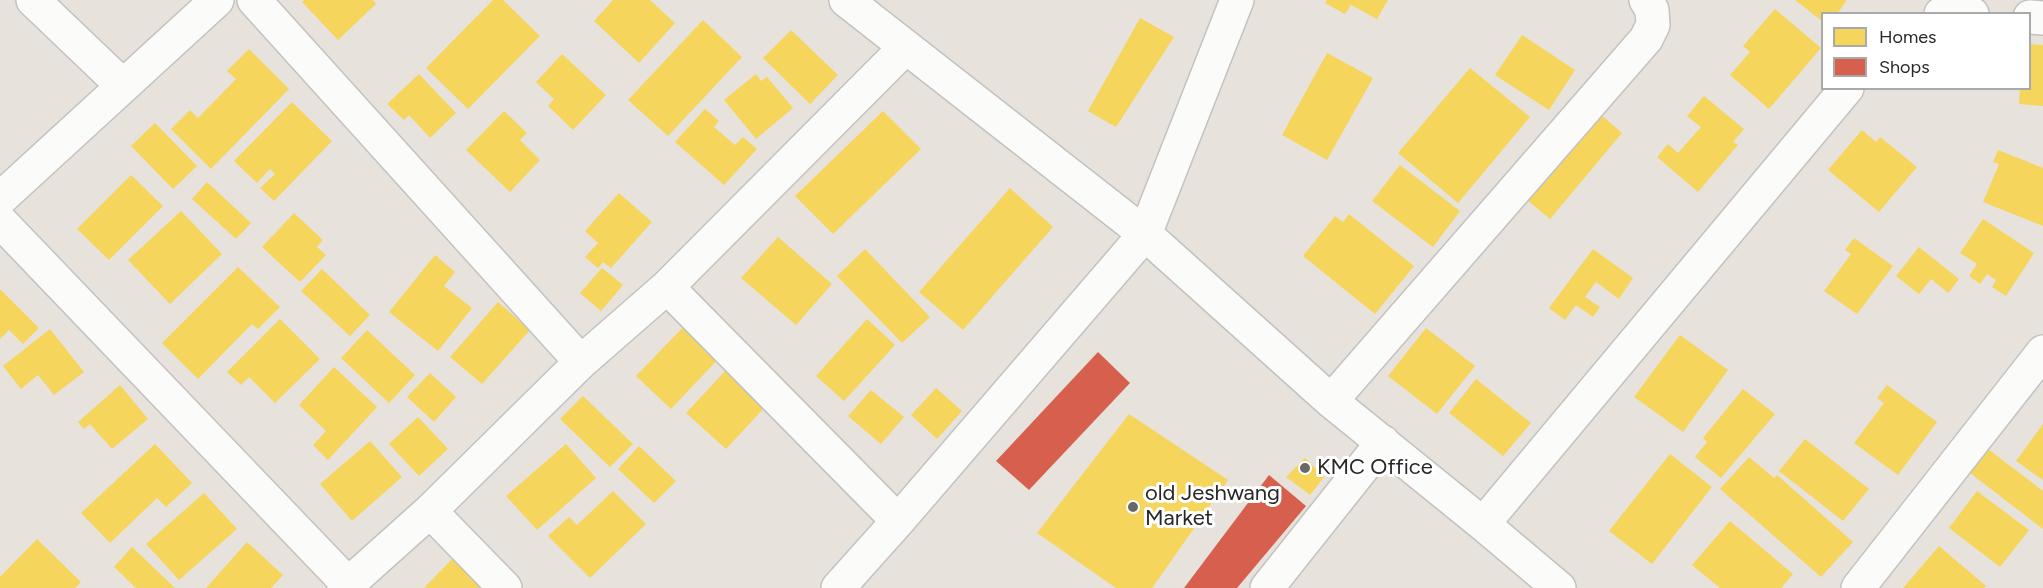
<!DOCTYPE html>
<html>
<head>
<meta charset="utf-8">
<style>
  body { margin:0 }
  #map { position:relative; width:2043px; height:588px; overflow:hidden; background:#e7e2dc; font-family:Figtree,sans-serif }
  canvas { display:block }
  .legend { position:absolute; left:1821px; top:12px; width:210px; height:78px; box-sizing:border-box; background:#fff; border:2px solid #a9a9a9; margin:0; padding:8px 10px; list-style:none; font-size:18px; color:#272727 }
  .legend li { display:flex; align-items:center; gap:12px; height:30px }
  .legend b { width:30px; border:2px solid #a9a9a9 }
</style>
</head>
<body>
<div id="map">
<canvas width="2043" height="588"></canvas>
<ul class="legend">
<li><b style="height:16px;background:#f6d55c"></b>Homes</li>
<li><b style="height:16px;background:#d6604d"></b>Shops</li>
</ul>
</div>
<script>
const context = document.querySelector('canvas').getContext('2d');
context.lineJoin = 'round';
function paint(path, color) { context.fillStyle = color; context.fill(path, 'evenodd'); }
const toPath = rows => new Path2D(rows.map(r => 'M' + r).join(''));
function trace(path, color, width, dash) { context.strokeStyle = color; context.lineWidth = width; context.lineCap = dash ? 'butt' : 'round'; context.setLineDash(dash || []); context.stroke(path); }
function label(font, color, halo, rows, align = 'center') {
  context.font = font + ' Figtree,sans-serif'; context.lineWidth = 6; context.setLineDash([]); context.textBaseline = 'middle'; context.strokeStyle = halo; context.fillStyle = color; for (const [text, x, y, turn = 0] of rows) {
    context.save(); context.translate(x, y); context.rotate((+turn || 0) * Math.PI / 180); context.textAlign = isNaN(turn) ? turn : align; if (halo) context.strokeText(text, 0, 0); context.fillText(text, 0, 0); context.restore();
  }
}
const homes = toPath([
  [304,0,373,0,376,4,338,40,302,2],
  [493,0,503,0,540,36,468,109,426,68],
  [613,0,650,0,675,23,639,63,594,21],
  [1327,0,1388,0,1377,19,1351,5,1345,14,1325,3],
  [1795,0,1847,0,1837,14,1822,14,1822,21],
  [1775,9,1821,48,1769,109,1730,75,1750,52,1743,46],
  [1140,18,1174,37,1116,127,1088,111],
  [703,20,742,57,668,136,628,100],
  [791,30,838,75,810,104,763,58],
  [1522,35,1575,70,1549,110,1495,75],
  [2030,44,2043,45,2043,106,2019,104,2020,88,2030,88],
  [249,49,289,89,211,169,171,129,190,110,198,118,236,79,227,71],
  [1327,53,1373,78,1327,160,1282,135],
  [562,54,606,95,573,130,548,106,554,99,536,82],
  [1470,68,1530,117,1458,203,1398,153],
  [419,74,456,113,430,138,409,115,404,120,387,104],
  [756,74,761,81,767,77,793,108,756,139,724,100],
  [1704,96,1744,129,1733,142,1738,145,1698,192,1657,157,1668,144,1678,153,1701,127,1687,116],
  [292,102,332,141,274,201,260,188,275,174,270,169,257,183,234,161],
  [705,109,719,121,714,127,735,145,743,137,757,149,724,185,675,142],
  [504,111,527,133,520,140,540,160,510,192,466,150],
  [883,111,921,149,833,234,795,196],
  [1599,113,1622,133,1550,219,1527,200],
  [155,123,197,166,173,189,131,146],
  [1862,130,1876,142,1880,137,1917,167,1879,212,1828,170],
  [1998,150,2043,168,2043,226,1983,202,1999,164,1993,162],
  [1400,165,1460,211,1433,247,1372,201],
  [131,175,163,206,109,260,77,229],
  [207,182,251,223,236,239,192,199],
  [1010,188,1053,227,963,330,919,292],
  [619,193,652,222,611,268,603,262,598,268,585,257,598,243,585,231],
  [181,211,222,254,170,304,128,260],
  [294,213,323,240,317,247,326,255,300,282,262,247],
  [1349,214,1414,266,1375,314,1303,256,1335,216,1343,222],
  [1983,219,2034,253,2006,296,1992,287,1996,280,1987,274,1980,284,1969,276,1977,264,1960,253],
  [778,237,832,284,796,325,741,278],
  [1854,238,1893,266,1857,314,1824,291,1851,254,1845,250],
  [1919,247,1959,279,1948,293,1931,279,1919,294,1896,276],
  [865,249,930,317,902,343,837,276],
  [1593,249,1633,278,1619,299,1596,282,1585,297,1600,307,1593,317,1576,305,1565,320,1549,308],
  [435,255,455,272,444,286,472,308,438,351,389,312],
  [238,267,280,307,258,329,252,324,198,379,162,343],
  [602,268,623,285,601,311,580,293],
  [322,269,370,315,350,336,301,291],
  [0,289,39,328,23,344,9,330,0,339],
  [498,302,530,330,482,384,450,357],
  [280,319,320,359,275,403,249,377,241,385,227,372],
  [867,319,895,345,844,401,816,376],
  [687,323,722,355,671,409,636,376],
  [1426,328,1475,366,1437,414,1388,376],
  [50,329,84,372,54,395,38,375,21,389,3,366],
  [367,330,415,375,389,403,341,358],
  [1680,335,1728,370,1683,432,1634,397],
  [334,367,377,407,328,460,313,445,326,431,299,405],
  [726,370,766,406,726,449,686,413],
  [430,373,456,397,434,422,407,397],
  [1476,379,1531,423,1503,456,1449,413],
  [120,385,148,419,112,449,90,424,84,429,78,422],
  [1887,385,1937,422,1898,475,1854,443,1884,403,1877,398],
  [936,388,962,411,937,439,911,415],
  [1743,389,1775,414,1721,478,1695,457,1707,442,1703,438],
  [871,390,904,417,881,444,848,416],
  [583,396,633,444,610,467,560,419],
  [1129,414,1228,480,1152,588,1116,588,1037,533],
  [418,417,448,449,419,476,389,444],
  [2043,424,2043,480,2016,461],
  [1805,439,1869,489,1843,521,1779,471],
  [370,441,402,477,352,521,320,484],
  [155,444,192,483,166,507,157,498,110,543,81,513],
  [566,444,596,478,537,530,506,496],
  [639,446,676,481,654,503,618,469],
  [1988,449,2043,491,2043,529,1970,473],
  [1670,454,1712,487,1652,564,1609,531],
  [1749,457,1774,478,1777,475,1853,542,1821,577,1720,489],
  [1305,458,1324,477,1310,495,1286,477],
  [613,491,646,524,590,578,548,536,569,517,577,525],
  [1977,491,2029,530,2000,567,1949,528],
  [204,493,237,529,179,580,146,544],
  [1730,521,1793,574,1781,588,1720,588,1692,565],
  [37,539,81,582,75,588,0,588,0,577],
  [247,542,283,575,271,588,206,588],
  [1939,546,1986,586,1984,588,1903,588],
  [132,547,175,588,136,588,114,567],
  [455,556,489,588,424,588]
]);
const shops = toPath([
  [1098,352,1130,383,1029,490,996,461],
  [1269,475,1306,506,1237,588,1184,588]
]);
const minor = toPath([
  [33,0,123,86],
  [254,0,581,362],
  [846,0,1145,234,1331,401,1483,524,1559,588],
  [1941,14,1947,12,1972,14],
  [2030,17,2043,18],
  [0,199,217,0],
  [0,221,348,584],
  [667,287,898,521],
  [1331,401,1646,39,1653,25,1652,10,1646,0],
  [430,511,505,588],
  [1483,524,1847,88],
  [344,588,430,511,581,362,667,287,906,47],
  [838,588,898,521,1145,234,1237,0],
  [1267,588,1383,442],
  [1858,588,2043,352]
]);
const markers = [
  [1305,468,6,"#6a6866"],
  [1133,507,6,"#6a6866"]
];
const poiNames = [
  ["KMC Office",1317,468],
  ["old Jeshwang",1145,494],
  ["Market",1145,519]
];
paint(homes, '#f6d55c');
paint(shops, '#d6604d');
trace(minor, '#c3c2c2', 36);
trace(minor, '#fbfbfa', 33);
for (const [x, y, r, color] of markers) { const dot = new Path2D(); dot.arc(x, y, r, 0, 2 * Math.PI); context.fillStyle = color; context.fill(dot); trace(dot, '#fff', 2); }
label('22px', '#272727', '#fff', poiNames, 'left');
</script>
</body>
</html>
